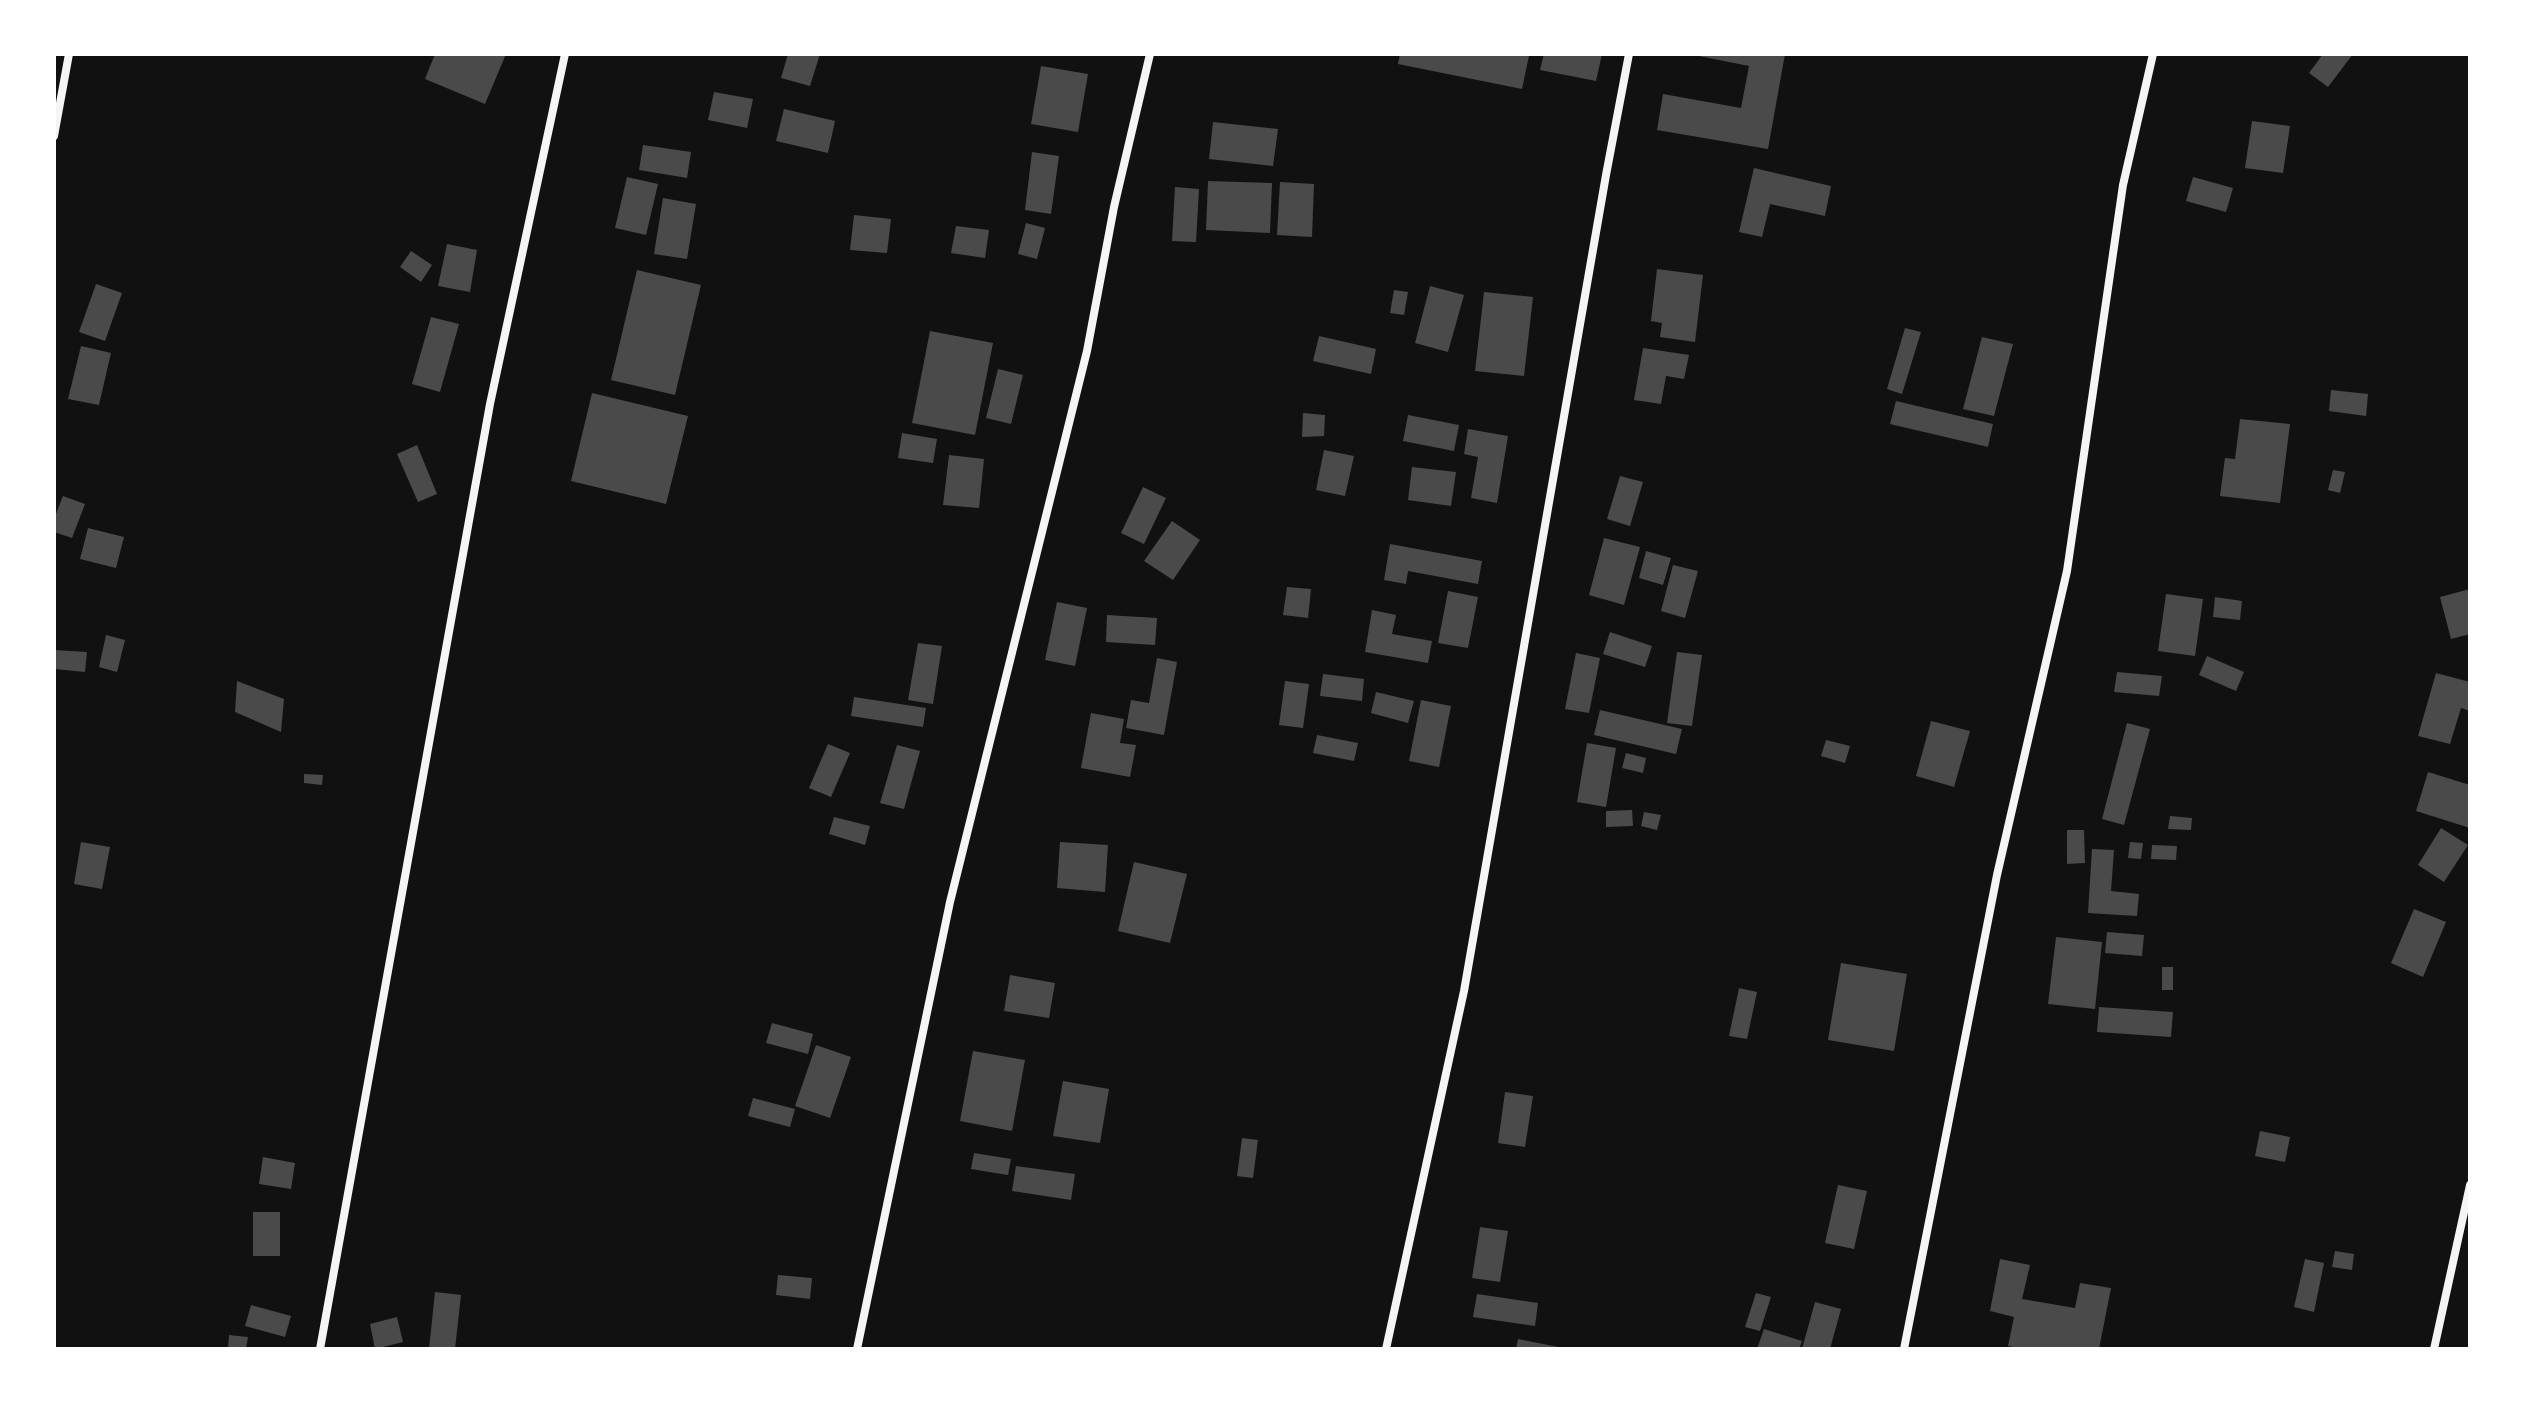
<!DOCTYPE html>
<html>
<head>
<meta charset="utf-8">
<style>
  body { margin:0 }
  #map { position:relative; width:2524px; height:1403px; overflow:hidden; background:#111; font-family:Lato,sans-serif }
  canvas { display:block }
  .frame { position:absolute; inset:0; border:56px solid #fff; pointer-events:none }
</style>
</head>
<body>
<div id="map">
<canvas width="2524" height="1403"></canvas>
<div class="frame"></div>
</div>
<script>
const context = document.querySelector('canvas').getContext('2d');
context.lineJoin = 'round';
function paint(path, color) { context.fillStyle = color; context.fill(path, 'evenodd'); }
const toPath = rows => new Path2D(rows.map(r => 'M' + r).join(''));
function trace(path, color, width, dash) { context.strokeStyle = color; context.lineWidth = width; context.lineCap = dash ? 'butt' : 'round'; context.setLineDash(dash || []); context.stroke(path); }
const building = toPath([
  [435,54,506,54,485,104,425,79],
  [788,54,820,54,810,86,781,78],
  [1400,54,1520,54,1529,56,1522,89,1398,64],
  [1544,54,1602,54,1596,81,1540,70],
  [1689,54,1785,54,1768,149,1657,130,1663,94,1741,108,1749,66],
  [2323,54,2353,54,2328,87,2309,73],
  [1041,66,1088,74,1078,132,1031,124],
  [714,92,753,99,747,128,708,120],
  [784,109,835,121,828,153,776,141],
  [2252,121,2290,126,2283,173,2245,168],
  [1213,122,1278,129,1273,166,1209,159],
  [643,145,691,152,687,178,639,170],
  [1032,152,1059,156,1051,214,1025,210],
  [1754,168,1831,186,1825,216,1770,204,1762,237,1739,232],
  [627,177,658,184,646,235,615,228],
  [2193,177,2233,188,2226,212,2186,201],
  [1208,181,1272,183,1270,233,1206,230],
  [1280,182,1314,184,1312,237,1277,235],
  [1175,187,1199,189,1196,242,1172,241],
  [663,198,696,204,687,259,654,254],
  [854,215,891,219,887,253,850,250],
  [1026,223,1045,228,1037,259,1018,254],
  [956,226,989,230,985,258,951,253],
  [447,244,477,250,470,292,438,286],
  [411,251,432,265,421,282,400,267],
  [1657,269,1703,275,1695,342,1660,337,1662,323,1651,321],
  [637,270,701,285,675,395,611,380],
  [96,284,122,293,105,341,79,332],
  [1430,286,1464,295,1448,352,1415,343],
  [1394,290,1408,292,1404,315,1390,313],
  [1484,292,1533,297,1524,376,1475,371],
  [431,317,459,324,440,392,412,384],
  [1905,328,1921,332,1902,394,1887,389],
  [930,331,993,343,975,435,912,423],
  [1319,336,1376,349,1371,374,1313,361],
  [1982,337,2013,344,1994,416,1963,409],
  [81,346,111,353,99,405,68,399],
  [1643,348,1689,355,1684,379,1666,376,1661,404,1634,400],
  [998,369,1023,375,1011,424,986,418],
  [2331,390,2368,394,2366,416,2329,411],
  [592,393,688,416,666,504,571,481],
  [1896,401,1993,424,1988,447,1890,424],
  [1303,413,1325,415,1324,436,1302,437],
  [1408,415,1459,425,1454,451,1403,441],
  [2240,419,2290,424,2280,503,2220,496,2225,458,2235,459],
  [1468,429,1508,436,1497,503,1471,498,1478,457,1464,454],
  [902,433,937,439,933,463,898,458],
  [417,445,437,494,418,502,397,454],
  [1324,450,1354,456,1345,496,1316,490],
  [949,455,984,459,979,508,943,505],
  [1412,467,1456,472,1451,506,1408,500],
  [2333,470,2345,472,2340,493,2328,490],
  [1620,476,1643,482,1630,526,1607,519],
  [1143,487,1166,498,1144,544,1121,533],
  [63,496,85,504,72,538,54,532,54,519],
  [1172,521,1200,540,1173,580,1144,561],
  [88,528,124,537,116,568,80,559],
  [1604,538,1640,547,1624,605,1589,595],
  [1390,544,1482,561,1478,584,1408,571,1406,584,1384,580],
  [1646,551,1671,558,1663,585,1639,578],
  [1673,565,1698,571,1685,618,1661,611],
  [1287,587,1311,589,1308,618,1283,615],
  [2470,589,2470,634,2451,639,2440,597],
  [1448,591,1478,597,1468,648,1438,643],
  [2166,594,2203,599,2195,656,2158,651],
  [2215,597,2242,601,2240,620,2213,617],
  [1057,602,1087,608,1075,666,1045,660],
  [1372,610,1396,615,1392,634,1432,641,1428,663,1365,652],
  [1107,615,1157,618,1155,645,1106,642],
  [1610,632,1652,646,1645,667,1603,654],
  [106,635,125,640,117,672,99,667],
  [918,643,942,646,933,704,908,700],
  [54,650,87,652,85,672,54,669],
  [1677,652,1702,655,1692,726,1667,723],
  [1576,653,1600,658,1589,713,1565,709],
  [2207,656,2244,672,2236,691,2199,675],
  [1157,658,1177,662,1164,735,1126,728,1131,700,1149,703],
  [2117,672,2162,676,2159,696,2114,692],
  [2436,673,2470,682,2470,711,2461,708,2450,744,2418,736],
  [1323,674,1364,679,1362,701,1320,696],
  [237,681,284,699,281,732,235,712],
  [1285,681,1309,684,1303,728,1279,725],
  [1376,692,1414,701,1408,723,1371,713],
  [854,697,926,708,923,727,851,716],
  [1421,700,1451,706,1439,767,1409,761],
  [1600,710,1682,729,1676,754,1594,735],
  [1091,713,1124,719,1120,743,1136,745,1130,777,1081,768],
  [1931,721,1970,731,1954,787,1916,776],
  [2127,723,2150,729,2124,825,2102,819],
  [1317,735,1358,743,1354,761,1313,753],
  [1826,740,1850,746,1845,763,1821,756],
  [1587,743,1616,748,1606,807,1577,802],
  [828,744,850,753,831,797,809,788],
  [897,745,920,751,904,809,880,803],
  [1626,753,1646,758,1643,773,1622,768],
  [2428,772,2470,785,2470,828,2416,811],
  [304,774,323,775,322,785,304,783],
  [1632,810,1633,826,1606,827,1606,811],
  [1644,812,1661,815,1657,830,1641,826],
  [2170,816,2192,818,2191,830,2168,829],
  [834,817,870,826,865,845,829,834],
  [2441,828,2468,845,2444,882,2418,865],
  [2067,830,2084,830,2085,863,2067,864],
  [81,842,110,847,102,889,74,884],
  [1060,842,1108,845,1105,892,1057,888],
  [2130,842,2143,843,2141,859,2128,858],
  [2152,845,2177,846,2176,860,2151,859],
  [2092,849,2114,850,2111,891,2139,894,2137,916,2088,913],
  [1134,862,1187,874,1170,943,1118,931],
  [2414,909,2446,922,2423,977,2391,963],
  [2107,932,2144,935,2142,956,2105,953],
  [2056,937,2102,942,2095,1009,2048,1004],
  [1841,963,1907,974,1894,1051,1828,1040],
  [2162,967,2173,967,2173,990,2162,990],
  [1010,975,1055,983,1049,1018,1004,1011],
  [1739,988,1757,992,1747,1039,1729,1036],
  [2099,1007,2173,1012,2171,1037,2097,1032],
  [772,1023,813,1034,808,1054,766,1043],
  [816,1045,851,1057,830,1118,795,1106],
  [973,1051,1025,1060,1012,1131,960,1121],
  [1063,1081,1109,1089,1100,1143,1053,1136],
  [1505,1092,1533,1096,1525,1147,1498,1143],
  [753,1098,795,1109,790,1127,748,1116],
  [2260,1131,2290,1137,2285,1162,2255,1156],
  [1242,1138,1258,1140,1253,1178,1237,1176],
  [974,1153,1011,1159,1008,1175,971,1169],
  [263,1157,295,1163,291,1189,259,1184],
  [1016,1166,1075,1174,1071,1200,1012,1191],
  [1838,1185,1867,1191,1854,1249,1825,1243],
  [253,1212,280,1212,280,1256,253,1256],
  [1480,1227,1508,1231,1500,1282,1472,1278],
  [2335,1251,2354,1254,2352,1270,2332,1267],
  [2000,1259,2030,1265,2022,1299,2075,1308,2080,1283,2111,1288,2099,1349,2024,1349,2008,1346,2014,1317,1990,1311],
  [2305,1259,2324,1263,2314,1312,2294,1307],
  [778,1275,812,1278,810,1299,776,1295],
  [435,1292,461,1295,455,1349,429,1349],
  [1756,1293,1771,1297,1760,1331,1745,1327],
  [1477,1294,1538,1303,1535,1326,1473,1317],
  [1815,1302,1841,1309,1830,1349,1802,1349],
  [251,1305,291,1316,285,1337,245,1326],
  [397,1317,403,1342,375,1349,370,1324],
  [1764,1329,1802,1341,1799,1349,1757,1349],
  [229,1335,248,1337,246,1349,228,1349],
  [1518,1339,1563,1348,1563,1349,1516,1349]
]);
const minor = toPath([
  [54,136,69,54],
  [320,1349,490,404,565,54],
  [857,1349,950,902,1087,351,1114,207,1150,54],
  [1386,1349,1464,991,1606,175,1629,54],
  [1904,1349,1997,875,2067,571,2123,185,2153,54],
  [2434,1349,2470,1185]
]);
paint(building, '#4a4a4a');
trace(minor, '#f5f5f5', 8);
</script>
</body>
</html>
